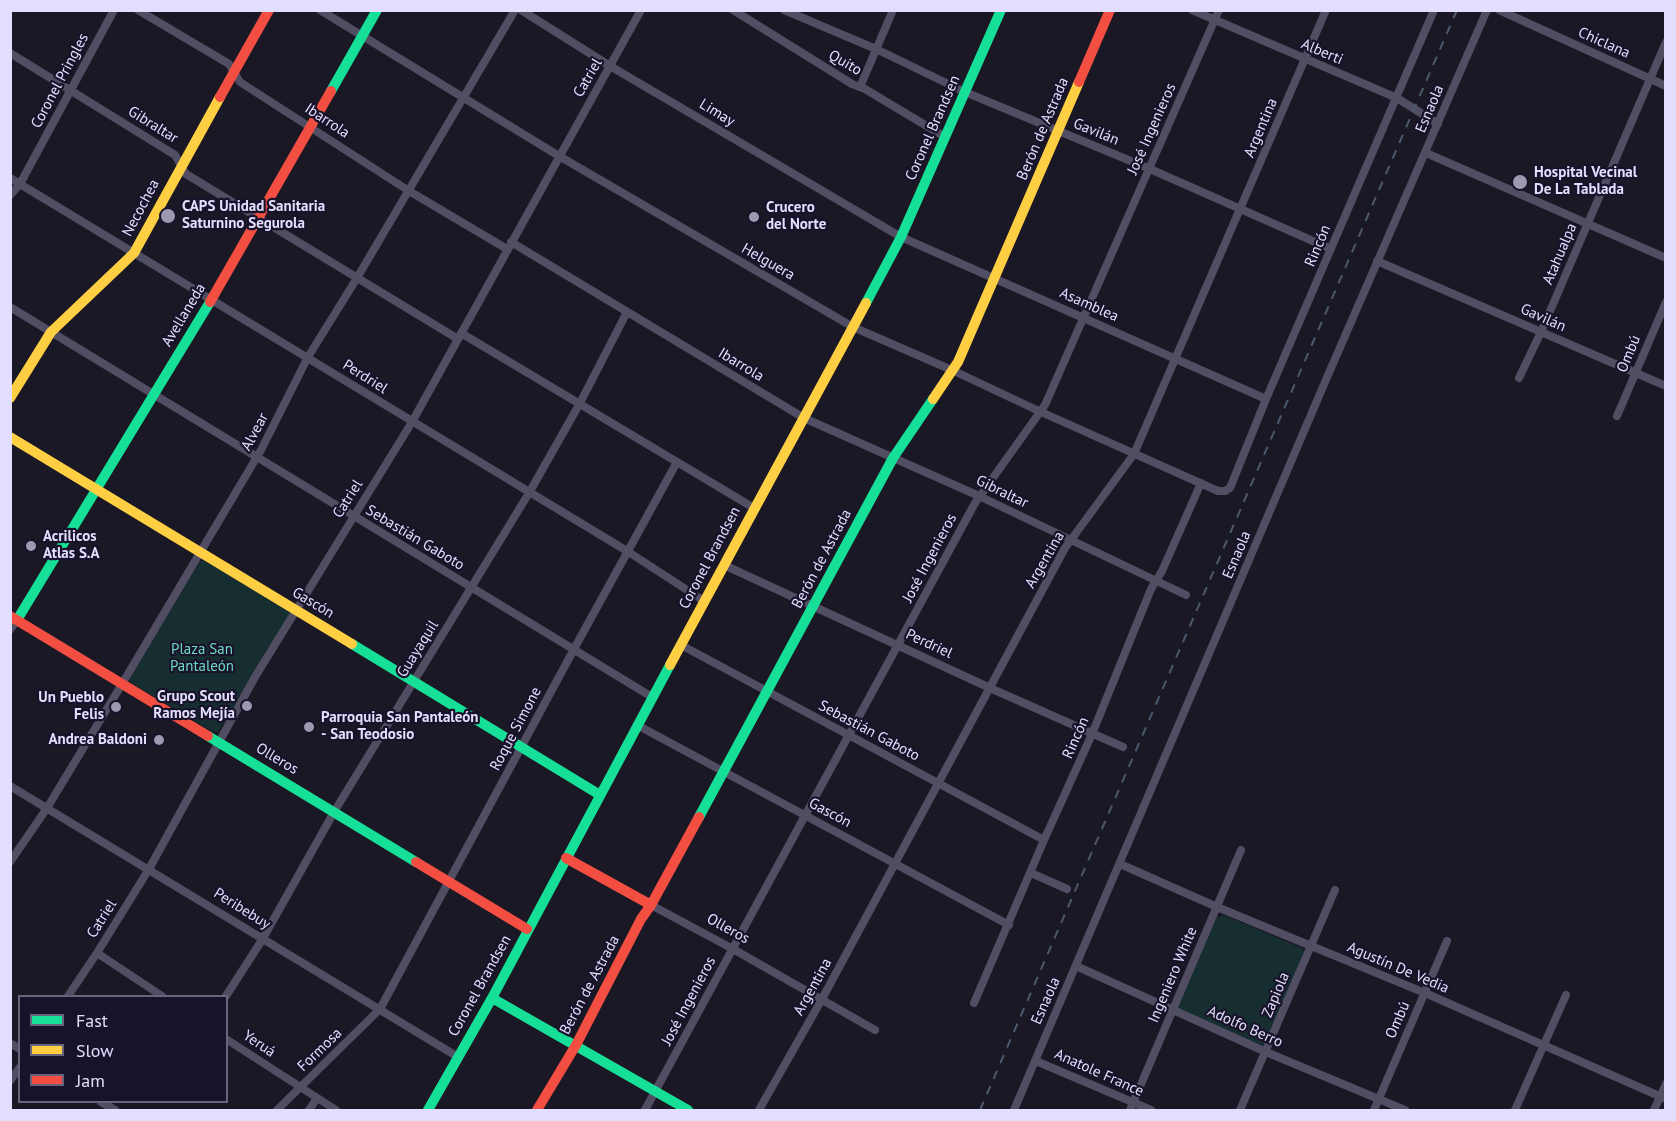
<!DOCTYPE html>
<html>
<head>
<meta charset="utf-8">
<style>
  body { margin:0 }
  #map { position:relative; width:1676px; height:1121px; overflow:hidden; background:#1b1825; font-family:"PT Sans",sans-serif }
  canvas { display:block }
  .frame { position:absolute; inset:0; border:12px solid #e3defd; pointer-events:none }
  .legend { position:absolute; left:18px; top:995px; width:210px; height:108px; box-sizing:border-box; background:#18132a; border:2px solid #69647e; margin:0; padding:8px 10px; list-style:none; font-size:18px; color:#e3defd }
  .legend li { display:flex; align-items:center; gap:12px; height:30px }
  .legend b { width:30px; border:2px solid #69647e }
</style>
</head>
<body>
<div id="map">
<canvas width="1676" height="1121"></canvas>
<div class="frame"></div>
<ul class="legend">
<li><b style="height:8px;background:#16e098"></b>Fast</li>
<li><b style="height:8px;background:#ffcf43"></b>Slow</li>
<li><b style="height:8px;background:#f24e42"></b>Jam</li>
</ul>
</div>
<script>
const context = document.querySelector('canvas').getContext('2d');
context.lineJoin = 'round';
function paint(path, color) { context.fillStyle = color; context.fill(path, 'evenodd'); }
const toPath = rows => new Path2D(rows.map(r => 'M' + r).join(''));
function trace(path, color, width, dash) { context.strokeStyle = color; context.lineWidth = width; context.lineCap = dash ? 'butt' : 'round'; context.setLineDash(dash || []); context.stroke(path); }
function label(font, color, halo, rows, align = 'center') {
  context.font = font + ' "PT Sans",sans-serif'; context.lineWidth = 4.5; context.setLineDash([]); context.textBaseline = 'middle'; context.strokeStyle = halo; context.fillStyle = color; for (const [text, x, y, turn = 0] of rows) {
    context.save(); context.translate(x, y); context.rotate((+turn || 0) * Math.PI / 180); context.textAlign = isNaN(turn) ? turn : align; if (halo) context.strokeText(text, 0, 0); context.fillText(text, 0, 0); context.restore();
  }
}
const green = toPath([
  [203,560,289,611,289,616,218,732,213,732,132,684,129,678,199,563],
  [1223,915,1302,948,1304,952,1265,1044,1259,1045,1179,1013,1177,1007,1216,918]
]);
const street = toPath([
  [138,10,229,64,240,82,409,191,507,249],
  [320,10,559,156,853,327,954,371,1041,412,1218,491,1225,491,1230,488,1266,399,1434,10],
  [521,10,610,66,901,237,1266,399],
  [733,10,852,84,865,89,945,137],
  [784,10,876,49,965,92,1150,169,1331,249],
  [1192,10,1397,98,1438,124],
  [1499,10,1666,86],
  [10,53,175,155,186,174,458,339],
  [860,87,893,10],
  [1426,153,1666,258],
  [10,178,627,551,704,601],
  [10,195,20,184,114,10],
  [511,242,804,418,979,496,1186,595],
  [1377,261,1666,386],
  [10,307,652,697],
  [461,333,754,508],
  [1519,378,1541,332,1666,42],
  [1617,416,1666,302],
  [724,565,990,688,1123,747],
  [10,630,17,620],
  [681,645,1044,840],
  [637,725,1009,925],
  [10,786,458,1057],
  [10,862,47,808,122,684,261,450,308,357,357,278,515,10],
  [1120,864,1217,907,1425,993,1666,1099],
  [1031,873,1067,889],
  [651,905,733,949,875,1030],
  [97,953,162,996],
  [1076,966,1266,1052,1405,1110],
  [68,996,97,953,149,869,255,677,412,422,641,10],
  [226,996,262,940,334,812,529,493,580,403,627,312],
  [974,1003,1044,840,1092,734,1151,589,1162,571,1201,483],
  [226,1039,336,1110],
  [10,1043,20,1049],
  [1036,1061,1151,1110],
  [10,1081,20,1067],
  [101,1102,115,1110],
  [277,1110,380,1009,574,649,677,462],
  [309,1110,317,1098],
  [645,1110,975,503,1045,405,1219,10],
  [759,1110,822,999,1065,548,1134,454,1326,10],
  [1014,1110,1328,375,1487,10],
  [1130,1110,1241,850],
  [1240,1110,1335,890],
  [1374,1110,1447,941],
  [1515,1110,1566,995],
  [1654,1110,1666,1084]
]);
const fast = toPath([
  [331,91,377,10],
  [866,303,901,237,1001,10],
  [17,620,210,302],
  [352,644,600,795],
  [208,736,416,862],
  [699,817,893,458,933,399],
  [492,998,688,1110],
  [428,1110,492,998,670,665]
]);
const slow = toPath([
  [10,398,51,332,134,253,220,97],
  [933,399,958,362,1079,82],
  [10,437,352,644],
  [670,665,866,303]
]);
const jam = toPath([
  [1079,82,1110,10],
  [220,97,269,10],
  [210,302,331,91],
  [10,616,208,736],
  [566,858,651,905],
  [416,862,527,929],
  [537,1110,576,1045,641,919,651,905,699,817]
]);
const rail = toPath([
  [980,1110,1457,10]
]);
const markers = [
  [1520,182,8,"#9d99b1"],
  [168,216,8,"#9d99b1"],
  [754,217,6,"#9d99b1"],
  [31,546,6,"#9d99b1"],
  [247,706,6,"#9d99b1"],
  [116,707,6,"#9d99b1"],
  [309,727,6,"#9d99b1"],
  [159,740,6,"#9d99b1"]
];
const streetNames = [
  ["Chiclana",1604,43,24],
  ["Alberti",1322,52,23],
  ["Quito",845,63,30],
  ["Catriel",588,78,-60],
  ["Coronel Pringles",60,81,-62],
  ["Esnaola",1430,109,-67],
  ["Limay",717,113,31],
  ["Ibarrola",327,121,33],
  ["Gibraltar",153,125,32],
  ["Coronel Brandsen",933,128,-66],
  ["Argentina",1261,128,-67],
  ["Berón de Astrada",1043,129,-67],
  ["José Ingenieros",1152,129,-66],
  ["Gavilán",1096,132,22],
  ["Necochea",141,208,-62],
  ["Rincón",1318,246,-67],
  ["Atahualpa",1560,254,-67],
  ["Helguera",768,262,30],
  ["Asamblea",1089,305,24],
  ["Avellaneda",184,315,-59],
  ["Gavilán",1543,318,24],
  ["Ombú",1629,354,-67],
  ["Ibarrola",741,365,31],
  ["Perdriel",365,377,32],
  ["Alvear",255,432,-62],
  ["Gibraltar",1002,492,26],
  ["Catriel",348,499,-58],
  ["Sebastián Gaboto",415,538,31],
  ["Esnaola",1237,555,-67],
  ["Coronel Brandsen",710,558,-62],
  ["José Ingenieros",930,558,-62],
  ["Berón de Astrada",822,559,-62],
  ["Argentina",1045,560,-60],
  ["Gascón",313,603,31],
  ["Perdriel",929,644,25],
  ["Guayaquil",418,649,-58],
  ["Roque Simone",516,729,-62],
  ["Sebastián Gaboto",869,731,28],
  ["Rincón",1076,738,-66],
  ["Olleros",277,759,31],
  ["Gascón",830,813,28],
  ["Peribebuy",242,909,32],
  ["Catriel",102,919,-58],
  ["Olleros",728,929,29],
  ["Agustín De Vedia",1398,968,23],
  ["Ingeniero White",1173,975,-67],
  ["Berón de Astrada",590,985,-62],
  ["Coronel Brandsen",480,986,-61],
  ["Argentina",813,987,-61],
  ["Zapiola",1276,995,-67],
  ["José Ingenieros",689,1001,-62],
  ["Esnaola",1046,1001,-66],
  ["Ombú",1398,1020,-66],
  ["Adolfo Berro",1245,1027,24],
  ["Yeruá",259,1044,34],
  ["Formosa",320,1050,-44],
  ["Anatole France",1099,1073,24]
];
const poiNames = [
  ["Hospital Vecinal",1534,173],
  ["De La Tablada",1534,190],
  ["CAPS Unidad Sanitaria",182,207],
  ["Saturnino Segurola",182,224],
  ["Crucero",766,208],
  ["del Norte",766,225],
  ["Acrilicos",43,537],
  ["Atlas S.A",43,554],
  ["Grupo Scout",235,697,"right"],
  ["Ramos Mejía",235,714,"right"],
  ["Un Pueblo",104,698,"right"],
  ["Felis",104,715,"right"],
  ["Parroquia San Pantaleón",321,718],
  ["- San Teodosio",321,735],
  ["Andrea Baldoni",147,740,"right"]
];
const parkNames = [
  ["Plaza San",202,650],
  ["Pantaleón",202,667]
];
paint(green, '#172e31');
trace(street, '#514e64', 8);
trace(fast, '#16e098', 10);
trace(slow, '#ffcf43', 10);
trace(jam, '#f24e42', 10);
trace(rail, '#4a5a6c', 2, [9, 8]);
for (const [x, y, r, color] of markers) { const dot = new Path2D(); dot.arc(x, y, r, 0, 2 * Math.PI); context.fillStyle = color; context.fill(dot); trace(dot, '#18132a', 2); }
label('15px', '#e3defd', '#18132a', streetNames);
label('bold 15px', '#e3defd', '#18132a', poiNames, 'left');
label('15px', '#6dd9c5', '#18132a', parkNames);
</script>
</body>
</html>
